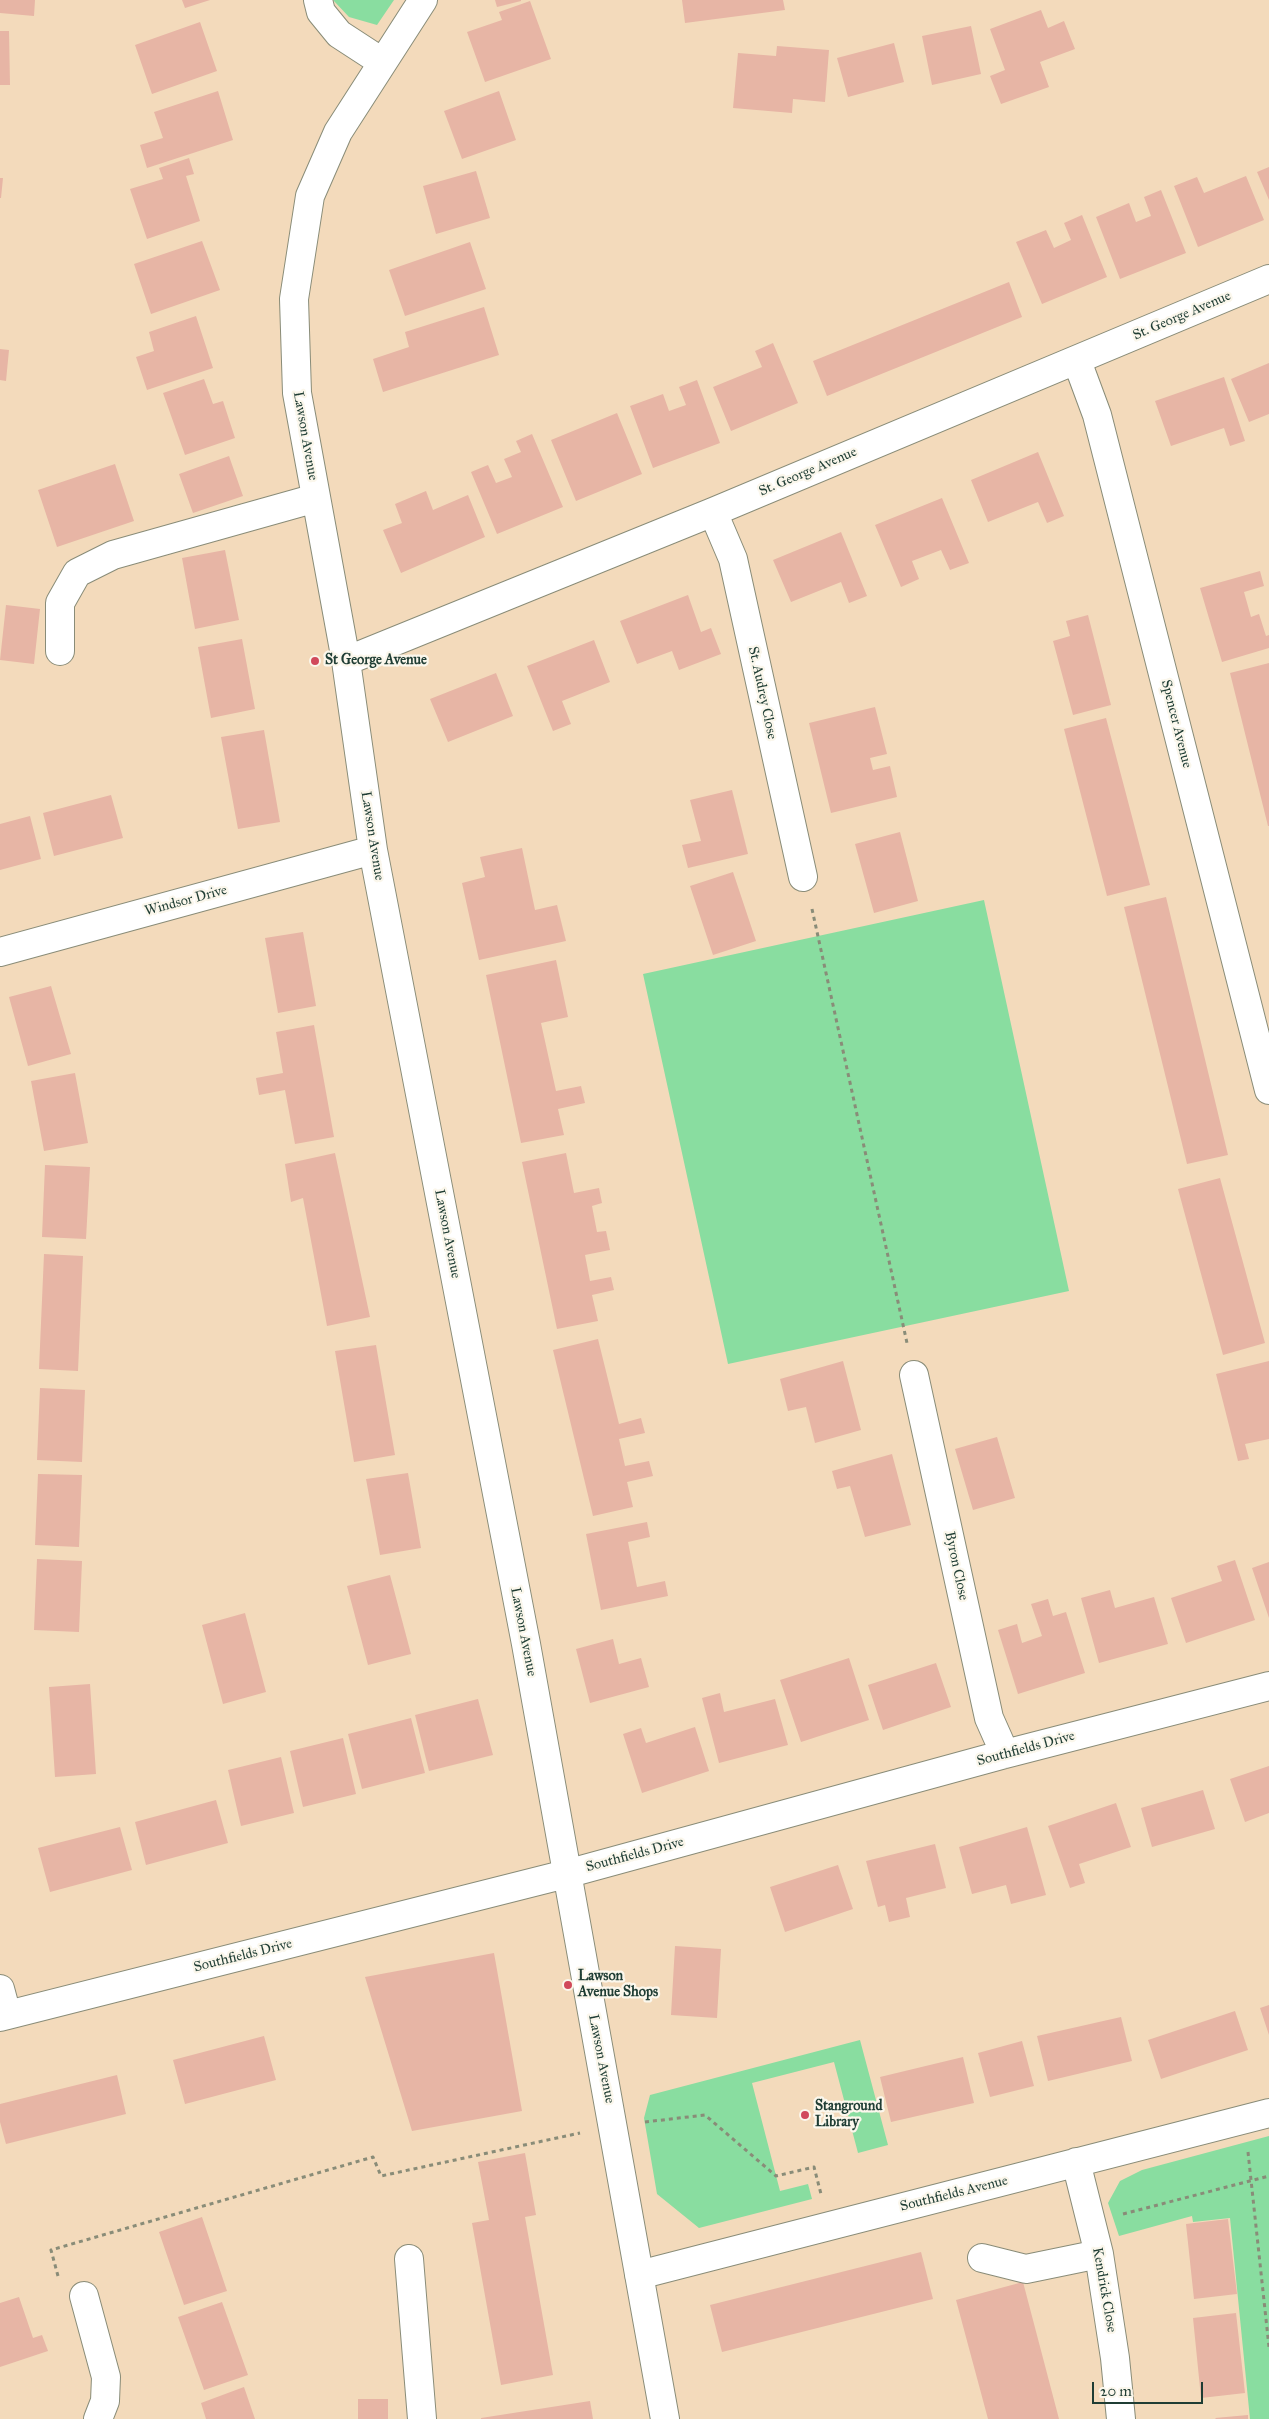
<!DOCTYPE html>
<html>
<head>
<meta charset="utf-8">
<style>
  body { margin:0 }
  #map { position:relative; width:1269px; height:2419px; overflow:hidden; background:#f3dabb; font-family:"IM FELL Great Primer",serif }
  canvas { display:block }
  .scale { position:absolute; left:1092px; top:2382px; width:111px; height:22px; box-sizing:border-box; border:2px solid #1f3d34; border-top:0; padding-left:6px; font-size:15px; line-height:18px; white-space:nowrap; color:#1f3d34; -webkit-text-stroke:4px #fbf7ec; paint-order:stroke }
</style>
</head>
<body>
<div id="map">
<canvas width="1269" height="2419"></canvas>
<div class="scale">20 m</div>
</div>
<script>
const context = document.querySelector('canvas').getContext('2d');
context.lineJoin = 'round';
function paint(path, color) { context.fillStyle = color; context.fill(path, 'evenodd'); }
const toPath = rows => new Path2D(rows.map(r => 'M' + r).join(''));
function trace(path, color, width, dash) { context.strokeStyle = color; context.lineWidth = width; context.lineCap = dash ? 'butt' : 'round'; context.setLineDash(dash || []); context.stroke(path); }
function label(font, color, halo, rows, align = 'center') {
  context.font = font + ' "IM FELL Great Primer",serif'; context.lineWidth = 4.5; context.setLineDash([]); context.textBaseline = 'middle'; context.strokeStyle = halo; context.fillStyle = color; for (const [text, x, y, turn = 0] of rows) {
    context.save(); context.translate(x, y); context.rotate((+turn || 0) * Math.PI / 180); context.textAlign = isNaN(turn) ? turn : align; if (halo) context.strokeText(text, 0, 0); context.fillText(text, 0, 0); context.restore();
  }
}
const green = toPath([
  [333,0,394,0,377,25,349,17],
  [984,900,1069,1291,728,1364,643,974],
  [860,2040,888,2145,858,2153,834,2062,752,2083,780,2191,808,2184,812,2199,699,2228,657,2194,644,2118,650,2095],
  [1269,2136,1269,2419,1250,2419,1230,2218,1193,2222,1192,2216,1119,2236,1108,2203,1120,2181,1142,2170]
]);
const building = toPath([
  [0,0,35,0,34,16,0,13],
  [182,0,210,0,185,8],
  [495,0,521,0,521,1,497,7],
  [682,0,783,0,785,10,685,23],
  [530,1,551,59,485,82,467,32,502,20,499,12],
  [1041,10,1048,28,1064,21,1075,49,1040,62,1049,87,1001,104,990,76,1005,70,990,29],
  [200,22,217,71,152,94,135,45],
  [971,26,981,74,932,85,922,36],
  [0,31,9,31,10,85,0,85],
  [894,43,904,82,848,97,837,58],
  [777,46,829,50,825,102,793,99,792,113,733,108,738,53,776,56],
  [218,91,233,140,147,168,140,145,163,138,154,112],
  [499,91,516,140,462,159,444,111],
  [189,158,194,174,186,176,200,221,147,239,130,189,163,179,159,168],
  [1269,167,1269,200,1257,172],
  [476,171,490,218,436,234,423,186],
  [1246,176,1264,220,1198,247,1174,186,1197,177,1204,193],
  [0,178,3,178,1,198,0,198],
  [1161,190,1186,253,1120,279,1096,217,1129,203,1136,222,1151,216,1144,197],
  [1082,215,1107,277,1042,304,1016,242,1046,230,1054,248,1071,240,1064,223],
  [202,241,220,290,151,314,134,264],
  [470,242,486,289,405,316,389,270],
  [1009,282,1022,317,827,396,813,361],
  [484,307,499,355,383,392,373,359,409,347,405,332],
  [196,316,213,368,147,390,136,357,154,351,149,332],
  [773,343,798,403,731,431,713,387,762,367,755,351],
  [0,349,9,350,6,381,0,380],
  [1269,363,1269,414,1249,422,1231,379],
  [1224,377,1245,441,1230,446,1224,428,1171,446,1155,401],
  [204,379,213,404,223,401,235,438,185,455,163,393],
  [697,380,720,443,653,468,630,406,663,394,669,411,686,405,679,387],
  [617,413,642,474,576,501,551,440],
  [532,434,563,507,497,534,471,472,488,465,496,483,512,477,504,459,521,452,516,441],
  [1038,452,1064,516,1047,523,1038,502,988,522,971,480],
  [229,456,243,496,193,513,179,474],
  [115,464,134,521,57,547,38,490],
  [426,491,433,510,468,495,485,537,401,573,383,530,402,523,395,504],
  [942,498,969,563,950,570,941,550,912,561,919,579,901,587,875,525],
  [841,532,867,596,849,603,841,582,791,602,773,560],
  [225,550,239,620,195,629,182,558],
  [1260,571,1264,586,1244,592,1251,617,1259,614,1266,636,1269,635,1269,648,1222,662,1200,588],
  [688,595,701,632,711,628,721,654,679,670,672,651,637,664,620,621],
  [6,605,40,609,34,664,0,660],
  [1088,615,1111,705,1073,715,1053,641,1070,636,1066,621],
  [242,639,255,709,211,718,198,647],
  [594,640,610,682,562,701,571,724,553,731,527,666],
  [1269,663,1269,826,1268,826,1230,673],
  [496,673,513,716,448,742,430,699],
  [875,707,887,754,870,758,873,770,890,766,897,797,831,813,809,723],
  [1106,718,1150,885,1107,896,1064,729],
  [264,730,280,822,238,829,221,737],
  [732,790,748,854,688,868,682,845,701,841,690,800],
  [111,795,123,838,54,856,43,813],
  [30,816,41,859,0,870,0,824],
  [900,832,918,901,874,913,855,844],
  [522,848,535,910,557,905,566,941,479,960,462,883,485,877,480,857],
  [733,872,756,941,713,955,690,886],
  [1166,897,1228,1155,1187,1164,1124,907],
  [303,932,316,1006,278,1013,265,938],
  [556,960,568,1017,541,1023,556,1091,581,1086,585,1103,558,1109,564,1135,521,1143,486,975],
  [51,986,71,1054,28,1066,9,997],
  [314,1025,334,1137,295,1144,285,1090,259,1095,256,1078,283,1073,276,1032],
  [75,1073,88,1143,44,1151,31,1081],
  [335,1153,370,1317,327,1326,303,1198,291,1202,285,1164],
  [566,1153,574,1193,599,1188,602,1203,592,1206,597,1232,606,1231,610,1250,585,1255,590,1281,611,1277,614,1290,592,1295,598,1321,557,1329,522,1162],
  [45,1165,90,1167,86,1239,42,1237],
  [1220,1178,1265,1343,1223,1355,1178,1189],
  [44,1254,83,1256,78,1371,39,1369],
  [598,1339,619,1424,641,1418,645,1433,619,1439,625,1466,649,1461,653,1476,627,1482,633,1507,593,1516,553,1350],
  [376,1345,395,1455,354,1462,335,1351],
  [843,1361,861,1430,815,1443,806,1407,788,1411,780,1379],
  [1269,1361,1269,1439,1245,1444,1249,1459,1238,1461,1216,1374],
  [40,1388,85,1390,82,1462,37,1460],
  [997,1437,1015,1498,973,1510,955,1449],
  [892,1454,911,1525,865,1537,850,1486,837,1489,832,1471],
  [408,1473,421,1548,380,1555,366,1479],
  [38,1474,82,1475,79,1547,35,1545],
  [647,1522,650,1537,628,1542,637,1587,665,1581,668,1596,601,1610,586,1534],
  [37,1559,82,1561,79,1632,34,1630],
  [1235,1560,1255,1620,1186,1643,1171,1598,1222,1581,1217,1566],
  [1269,1562,1269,1618,1252,1568],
  [390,1575,411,1654,368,1665,347,1586],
  [1110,1590,1115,1608,1154,1597,1168,1644,1099,1663,1081,1598],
  [1048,1599,1053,1616,1066,1612,1085,1673,1018,1694,998,1630,1017,1624,1022,1643,1042,1636,1031,1604],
  [245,1613,266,1692,223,1704,202,1625],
  [613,1639,619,1664,641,1658,649,1687,590,1703,576,1649],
  [849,1658,869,1720,801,1742,780,1680],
  [936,1663,951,1707,883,1730,868,1685],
  [90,1684,96,1774,55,1777,49,1687],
  [720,1693,724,1712,775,1699,788,1745,719,1763,702,1698],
  [478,1699,493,1755,429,1771,415,1715],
  [411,1718,425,1773,362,1789,348,1734],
  [695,1727,709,1771,642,1793,623,1734,641,1728,646,1743],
  [343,1738,356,1794,303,1807,290,1751],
  [281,1757,294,1813,241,1826,228,1770],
  [1269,1766,1269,1813,1245,1822,1230,1779],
  [1203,1790,1215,1829,1152,1847,1141,1808],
  [216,1800,228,1843,146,1865,135,1822],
  [1116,1803,1131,1847,1079,1864,1085,1883,1070,1888,1048,1826],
  [120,1827,132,1870,50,1892,38,1848],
  [1027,1827,1046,1895,1011,1904,1006,1885,972,1894,959,1847],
  [935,1844,946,1888,906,1898,910,1917,889,1922,885,1905,878,1907,866,1861],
  [838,1865,853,1909,785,1932,770,1887],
  [675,1946,721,1949,717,2018,671,2015],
  [494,1953,522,2111,412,2131,365,1977],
  [1269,2005,1269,2035,1260,2008],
  [1235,2011,1248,2050,1161,2079,1148,2040],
  [1121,2017,1132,2061,1048,2081,1037,2036],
  [264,2036,276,2080,185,2104,173,2060],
  [1022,2041,1034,2086,990,2097,978,2053],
  [963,2057,974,2103,891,2122,880,2077],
  [117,2075,126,2114,6,2144,0,2122,0,2104],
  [525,2153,536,2215,525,2217,553,2375,501,2385,472,2223,489,2220,478,2162],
  [202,2217,227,2291,184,2305,159,2232],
  [1228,2219,1237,2294,1194,2299,1186,2224],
  [921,2252,933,2299,722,2352,710,2305],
  [1023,2282,1059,2419,988,2419,956,2300],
  [19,2297,33,2338,42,2335,48,2351,0,2367,0,2303],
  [222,2302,248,2375,204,2390,178,2317],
  [1236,2313,1245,2393,1201,2398,1193,2318],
  [244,2387,255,2419,206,2419,201,2403],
  [358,2399,388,2399,388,2419,358,2419],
  [590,2401,593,2419,481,2419,481,2418],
  [1248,2415,1248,2419,1216,2419,1215,2418]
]);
const path = toPath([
  [812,909,907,1343],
  [645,2122,705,2115,776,2176,814,2167,821,2194],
  [1248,2152,1269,2347],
  [1123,2214,1269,2176],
  [58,2276,51,2250,373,2157,381,2176,580,2133]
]);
const minor = toPath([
  [318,0,321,12,339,34,382,62],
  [423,0,338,132,310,196,294,299,297,393,346,661,373,850,526,1644,665,2419],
  [1077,361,1097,415,1269,1090],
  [713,512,733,559,803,877],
  [60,651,60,603,77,573,113,555,316,498],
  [346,661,713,512,1269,279],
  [0,952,373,850],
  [914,1375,989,1718,1005,1754],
  [0,1989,7,2015],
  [0,2017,566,1874,1005,1754,1269,1686],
  [1076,2162,1099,2254,1115,2358,1121,2419],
  [982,2258,1026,2269,1099,2254],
  [409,2259,422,2419],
  [639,2275,1269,2113],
  [84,2296,106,2377,105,2401,98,2419]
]);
const markers = [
  [315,661,5,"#d1495b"],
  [568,1985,5,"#d1495b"],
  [805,2115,5,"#d1495b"]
];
const streetNames = [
  ["St. George Avenue",1182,316,-23],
  ["Lawson Avenue",305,436,80],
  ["St. George Avenue",808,472,-23],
  ["St. Audrey Close",762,693,78],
  ["Spencer Avenue",1176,724,76],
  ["Lawson Avenue",372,836,81],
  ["Windsor Drive",186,901,-15],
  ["Lawson Avenue",447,1234,79],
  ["Byron Close",956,1566,78],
  ["Lawson Avenue",523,1632,79],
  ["Southfields Drive",1026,1749,-15],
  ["Southfields Drive",635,1855,-15],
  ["Southfields Drive",243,1956,-14],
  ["Lawson Avenue",601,2059,79],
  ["Southfields Avenue",954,2194,-14],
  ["Kendrick Close",1104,2290,80]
];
const poiNames = [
  ["St George Avenue",325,661],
  ["Lawson",578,1977],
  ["Avenue Shops",578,1993],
  ["Stanground",815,2107],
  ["Library",815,2123]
];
paint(green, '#89dda0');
paint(building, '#e7b5a5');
trace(minor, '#898c78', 30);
trace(path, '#898c78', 3, [4, 4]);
trace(minor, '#fff', 28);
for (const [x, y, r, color] of markers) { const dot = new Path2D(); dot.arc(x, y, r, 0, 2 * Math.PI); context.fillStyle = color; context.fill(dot); trace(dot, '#fbf7ec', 2); }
label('14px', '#1f3d34', '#fbf7ec', streetNames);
label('bold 14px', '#1f3d34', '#fbf7ec', poiNames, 'left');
</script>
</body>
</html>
